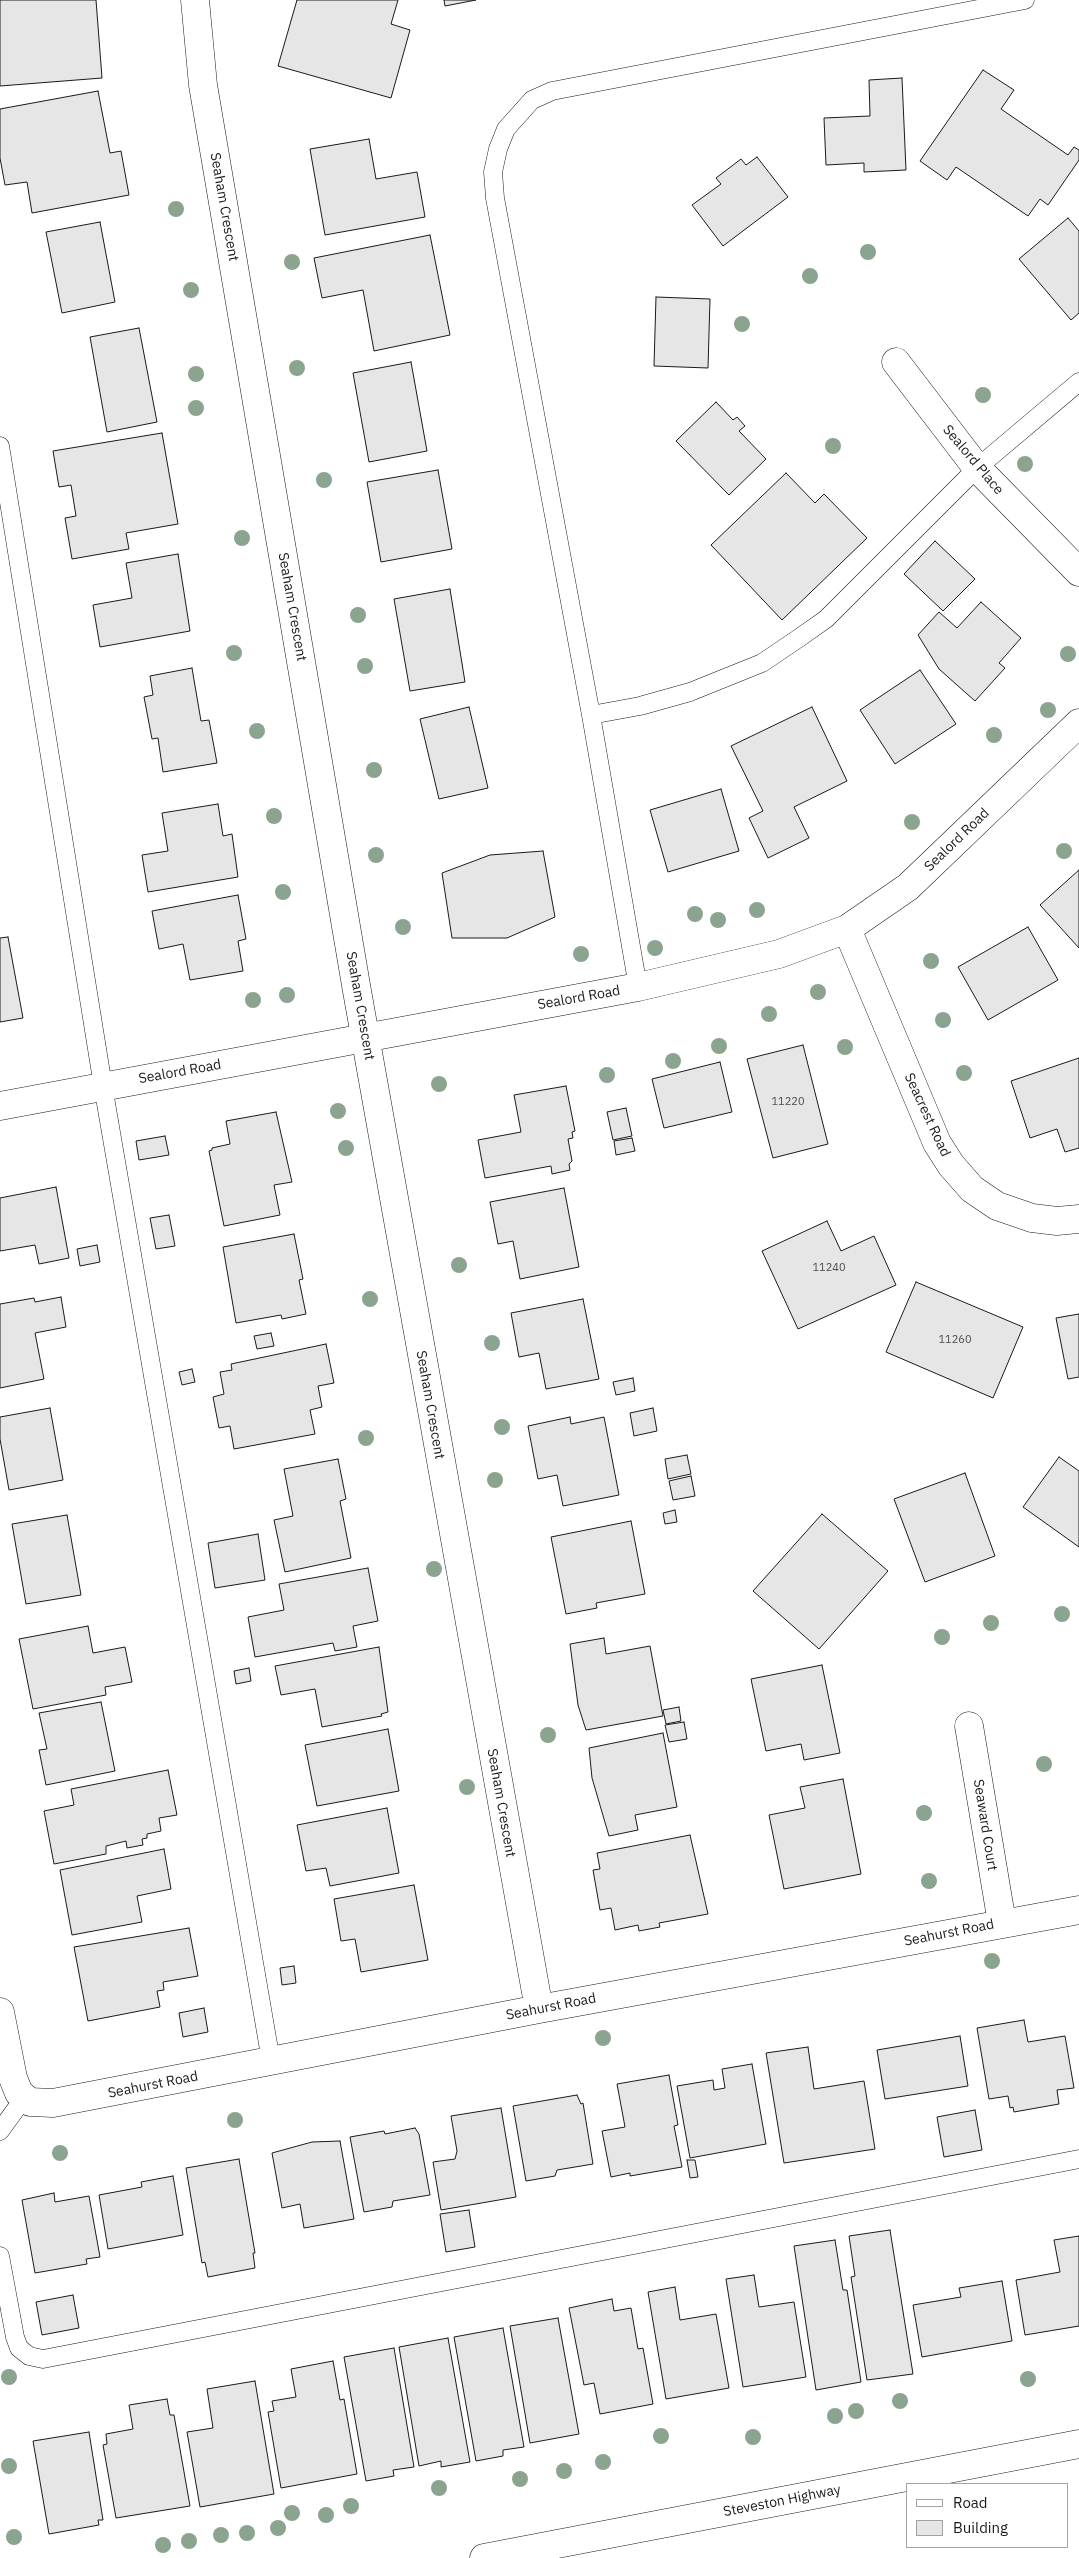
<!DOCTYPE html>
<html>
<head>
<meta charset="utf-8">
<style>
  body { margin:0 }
  #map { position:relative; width:1079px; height:2558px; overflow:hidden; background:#fff; font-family:"IBM Plex Sans",sans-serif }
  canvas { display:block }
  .legend { position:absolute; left:906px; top:2483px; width:162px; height:65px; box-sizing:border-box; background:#fff; border:1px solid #a3a3a3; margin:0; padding:6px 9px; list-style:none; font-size:15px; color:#1a1a1a }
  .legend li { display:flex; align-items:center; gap:10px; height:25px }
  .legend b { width:25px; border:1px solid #a3a3a3 }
</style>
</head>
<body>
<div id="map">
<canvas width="1079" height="2558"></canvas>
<ul class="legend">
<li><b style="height:6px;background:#fff"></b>Road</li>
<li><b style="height:14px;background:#e6e6e6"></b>Building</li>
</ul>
</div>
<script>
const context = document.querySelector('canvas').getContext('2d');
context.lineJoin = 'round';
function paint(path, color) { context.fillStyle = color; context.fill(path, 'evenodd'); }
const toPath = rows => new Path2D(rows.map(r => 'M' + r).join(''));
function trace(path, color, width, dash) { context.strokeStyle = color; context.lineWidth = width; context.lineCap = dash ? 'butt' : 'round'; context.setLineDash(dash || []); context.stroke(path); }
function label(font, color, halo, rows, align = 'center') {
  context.font = font + ' "IBM Plex Sans",sans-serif'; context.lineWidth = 4; context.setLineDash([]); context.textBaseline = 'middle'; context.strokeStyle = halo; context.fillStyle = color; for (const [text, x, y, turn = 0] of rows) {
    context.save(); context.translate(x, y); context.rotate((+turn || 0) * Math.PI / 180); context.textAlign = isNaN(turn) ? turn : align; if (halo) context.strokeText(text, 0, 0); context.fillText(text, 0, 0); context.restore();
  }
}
const building = toPath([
  [0,0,96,0,102,78,0,86,0,0],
  [297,0,398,0,391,24,410,30,391,98,278,66,297,0],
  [444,0,476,0,445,6,444,0],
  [983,70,1014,90,1001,109,1068,155,1074,147,1079,150,1079,160,1048,205,1040,199,1028,216,956,167,947,180,920,161,983,70],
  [902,78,906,170,864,172,864,163,826,165,824,118,870,116,869,80,902,78],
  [98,91,110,153,121,151,129,195,32,213,27,182,5,185,0,158,0,109,98,91],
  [369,139,376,179,417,172,425,217,325,235,310,149,369,139],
  [757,157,788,197,723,246,692,205,721,184,716,178,741,159,746,165,757,157],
  [1068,218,1079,231,1079,313,1071,320,1019,259,1068,218],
  [100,222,115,302,62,313,46,232,100,222],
  [430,235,450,335,374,351,363,290,322,298,314,258,430,235],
  [656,297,710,299,708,368,654,366,656,297],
  [139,328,157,422,107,432,90,337,139,328],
  [411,362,427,451,369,462,353,373,411,362],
  [716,402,733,420,737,417,745,426,739,431,766,459,729,495,676,441,716,402],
  [162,433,178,524,126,533,129,549,72,559,65,518,76,516,71,485,59,487,53,451,162,433],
  [438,470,452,549,381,562,367,482,438,470],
  [786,473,815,503,824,494,867,538,782,620,711,545,786,473],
  [935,541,975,579,943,611,904,574,935,541],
  [178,554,190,631,100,647,93,605,132,598,126,563,178,554],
  [450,589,465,682,410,691,394,599,450,589],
  [981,602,1021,638,999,663,1005,668,975,701,939,669,918,635,939,612,957,628,981,602],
  [192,668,201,721,209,720,217,763,163,772,158,738,152,739,144,697,153,695,150,676,192,668],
  [920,670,956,724,895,764,860,710,920,670],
  [469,707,488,788,439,799,420,719,469,707],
  [812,707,847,781,794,807,809,838,768,858,749,818,763,811,731,746,812,707],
  [721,789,739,851,668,872,650,810,721,789],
  [218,804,223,836,232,834,238,877,148,892,142,855,168,851,162,813,218,804],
  [543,851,555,917,507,938,452,938,442,873,490,855,543,851],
  [1079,870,1079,948,1040,905,1079,870],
  [238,895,246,939,238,941,243,971,190,980,183,944,159,949,152,911,238,895],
  [1028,927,1058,980,988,1020,958,967,1028,927],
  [8,937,23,1018,0,1022,0,938,8,937],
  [803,1045,828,1144,773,1158,747,1059,803,1045],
  [1079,1058,1079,1148,1065,1152,1057,1129,1030,1138,1011,1081,1079,1058],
  [720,1062,732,1112,664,1128,652,1079,720,1062],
  [566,1086,575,1131,572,1132,573,1138,568,1139,572,1161,569,1164,570,1170,552,1174,551,1166,485,1178,478,1140,521,1132,514,1095,566,1086],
  [626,1108,632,1136,613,1140,607,1112,626,1108],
  [276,1112,292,1182,274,1185,280,1215,224,1226,209,1151,212,1150,212,1148,230,1144,226,1121,276,1112],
  [165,1136,169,1155,139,1160,136,1141,165,1136],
  [632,1138,635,1151,616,1155,614,1141,632,1138],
  [56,1187,69,1258,39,1264,35,1245,0,1251,0,1198,56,1187],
  [564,1188,579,1267,520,1279,513,1241,498,1244,490,1202,564,1188],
  [169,1215,175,1246,156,1249,150,1218,169,1215],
  [827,1221,841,1251,874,1236,896,1285,798,1329,762,1251,827,1221],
  [294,1234,303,1279,299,1280,306,1314,282,1319,281,1315,236,1323,223,1247,294,1234],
  [97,1245,100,1262,80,1266,77,1249,97,1245],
  [916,1282,1023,1327,993,1398,886,1352,916,1282],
  [61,1297,66,1327,35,1333,44,1379,0,1388,0,1304,34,1298,35,1302,61,1297],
  [583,1299,599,1379,546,1389,539,1353,519,1357,511,1313,583,1299],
  [1079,1314,1079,1377,1068,1379,1056,1318,1079,1314],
  [271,1333,274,1346,257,1349,254,1336,271,1333],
  [326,1344,334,1383,318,1386,322,1407,310,1410,315,1434,234,1449,230,1426,219,1428,213,1397,224,1394,220,1372,232,1370,231,1364,326,1344],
  [192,1369,195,1382,182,1385,179,1372,192,1369],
  [633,1378,635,1391,616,1395,613,1382,633,1378],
  [50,1408,63,1480,9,1490,0,1439,0,1417,50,1408],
  [653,1408,657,1431,634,1436,630,1413,653,1408],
  [570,1417,571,1424,604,1417,619,1495,563,1506,557,1475,538,1479,528,1426,570,1417],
  [687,1455,691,1474,668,1479,665,1459,687,1455],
  [1059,1457,1079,1471,1079,1547,1023,1507,1059,1457],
  [338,1459,346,1499,340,1501,351,1558,285,1572,274,1520,293,1516,284,1469,338,1459],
  [965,1473,995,1556,925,1582,894,1499,965,1473],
  [691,1476,695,1496,673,1500,669,1481,691,1476],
  [675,1510,677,1522,665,1524,663,1513,675,1510],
  [822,1514,888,1571,819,1649,753,1591,822,1514],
  [67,1515,81,1595,26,1604,12,1524,67,1515],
  [631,1521,645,1594,596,1603,597,1608,566,1614,551,1537,631,1521],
  [258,1534,265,1580,215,1588,208,1543,258,1534],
  [368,1568,378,1621,353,1626,357,1647,335,1651,333,1643,255,1657,248,1617,284,1610,279,1584,368,1568],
  [88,1626,93,1653,125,1647,132,1682,105,1687,106,1695,33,1709,19,1639,88,1626],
  [604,1638,606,1654,650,1646,663,1716,586,1730,578,1705,570,1644,604,1638],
  [379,1647,388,1712,381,1714,382,1716,322,1727,315,1689,281,1695,275,1666,379,1647],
  [822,1665,840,1753,804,1760,801,1744,766,1751,751,1679,822,1665],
  [249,1668,251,1681,236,1684,234,1671,249,1668],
  [101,1702,115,1771,46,1785,39,1750,47,1749,39,1713,101,1702],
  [679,1707,681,1721,666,1724,663,1710,679,1707],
  [684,1722,687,1739,669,1742,665,1725,684,1722],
  [388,1729,399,1791,317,1806,305,1745,388,1729],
  [663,1733,677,1807,635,1815,638,1830,609,1836,592,1778,589,1748,663,1733],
  [168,1770,177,1815,159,1818,161,1831,147,1834,147,1838,142,1839,143,1845,127,1848,126,1841,106,1846,106,1854,54,1864,44,1811,74,1805,71,1789,168,1770],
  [843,1779,861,1874,784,1889,769,1815,805,1808,800,1787,843,1779],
  [387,1808,399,1873,330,1886,326,1868,306,1871,297,1825,387,1808],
  [690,1835,708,1914,659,1923,660,1927,639,1931,638,1925,615,1930,611,1908,600,1910,593,1870,600,1869,597,1853,690,1835],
  [164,1849,171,1889,137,1896,142,1922,72,1935,60,1870,164,1849],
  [414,1885,428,1960,361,1972,355,1939,341,1941,334,1899,414,1885],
  [189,1928,198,1976,163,1982,164,1990,157,1991,160,2007,88,2021,74,1947,189,1928],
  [294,1966,296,1983,282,1985,280,1968,294,1966],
  [204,2008,208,2032,183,2037,179,2013,204,2008],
  [1024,2020,1028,2042,1065,2036,1074,2088,1057,2090,1059,2104,1014,2112,1013,2107,1010,2108,1008,2096,989,2099,977,2028,1024,2020],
  [960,2036,968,2086,885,2099,877,2050,960,2036],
  [808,2047,814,2089,864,2081,875,2149,784,2163,766,2053,808,2047],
  [752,2064,766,2144,690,2158,677,2086,713,2080,714,2090,725,2088,722,2069,752,2064],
  [669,2075,678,2125,674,2126,682,2167,630,2176,630,2173,611,2177,602,2131,625,2127,617,2084,669,2075],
  [577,2095,581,2104,583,2103,593,2164,557,2170,555,2176,526,2181,513,2106,577,2095],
  [501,2108,516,2197,441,2210,433,2162,455,2159,457,2151,451,2116,501,2108],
  [975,2110,982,2150,944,2157,937,2117,975,2110],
  [415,2128,419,2134,430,2195,393,2201,392,2207,364,2212,350,2137,384,2131,385,2134,415,2128],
  [340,2141,354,2219,304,2228,300,2204,282,2208,272,2153,312,2142,340,2141],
  [239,2159,255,2253,253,2253,255,2268,208,2277,205,2262,202,2263,186,2168,239,2159],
  [687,2160,695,2160,698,2177,690,2178,687,2160],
  [173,2176,183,2235,108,2249,99,2195,142,2187,141,2182,173,2176],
  [54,2193,55,2202,89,2196,100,2257,86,2259,87,2264,35,2273,22,2200,54,2193],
  [469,2210,475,2247,446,2252,440,2214,469,2210],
  [890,2230,913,2374,867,2380,851,2277,855,2276,849,2236,890,2230],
  [1079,2236,1079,2326,1025,2335,1016,2280,1060,2272,1054,2240,1079,2236],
  [835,2240,843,2290,847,2290,861,2382,816,2390,794,2246,835,2240],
  [754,2275,759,2307,794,2302,806,2377,743,2387,726,2279,754,2275],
  [1002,2281,1012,2341,922,2357,913,2305,961,2297,959,2288,1002,2281],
  [675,2287,680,2320,716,2314,729,2388,666,2399,648,2292,675,2287],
  [73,2295,79,2328,42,2335,36,2302,73,2295],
  [612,2299,614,2311,631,2308,638,2349,643,2348,653,2404,600,2414,594,2383,584,2385,569,2308,612,2299],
  [558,2318,579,2434,530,2443,510,2326,558,2318],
  [503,2328,524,2447,503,2450,503,2456,476,2461,454,2337,503,2328],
  [448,2338,470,2462,441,2467,441,2461,419,2466,399,2347,448,2338],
  [394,2348,414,2467,393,2470,394,2476,366,2481,344,2357,394,2348],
  [333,2361,340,2400,344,2399,357,2474,281,2488,268,2412,274,2411,272,2401,296,2397,291,2369,333,2361],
  [255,2381,274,2494,200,2507,187,2432,213,2428,207,2389,255,2381],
  [167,2399,170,2415,174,2415,190,2506,116,2518,103,2445,107,2444,106,2434,133,2429,129,2405,167,2399],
  [89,2432,103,2520,98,2520,99,2525,49,2534,33,2441,89,2432]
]);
const lane = toPath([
  [0,446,103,1086,271,2061],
  [591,715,640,706,690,692,762,663,799,638,826,619,977,468,1079,382],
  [638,987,591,715,495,198,493,172,498,149,506,129,532,100,552,91,1025,0],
  [0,2131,24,2098],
  [0,2256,15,2337,19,2348,29,2356,43,2359,1079,2159]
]);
const street = toPath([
  [195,0,203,85,357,991,539,2009],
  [896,362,977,468,1079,572],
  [847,929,937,1143,951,1165,972,1189,997,1206,1032,1218,1057,1221,1079,1219],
  [0,1106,638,987,779,954,847,929,908,887,1079,723],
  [969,1726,1002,1923],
  [0,2012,13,2078,19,2093,30,2102,53,2103,539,2009,1079,1910]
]);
const secondary = toPath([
  [484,2558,1079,2444]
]);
const trees = [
  [176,209],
  [868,252],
  [292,262],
  [810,276],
  [191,290],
  [742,324],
  [297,368],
  [196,374],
  [983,395],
  [196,408],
  [833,446],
  [1025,464],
  [324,480],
  [242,538],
  [358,615],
  [234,653],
  [1068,654],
  [365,666],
  [1048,710],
  [257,731],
  [994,735],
  [374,770],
  [274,816],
  [912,822],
  [1064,851],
  [376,855],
  [283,892],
  [757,910],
  [695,914],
  [718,920],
  [403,927],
  [655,948],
  [581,954],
  [931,961],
  [818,992],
  [287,995],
  [253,1000],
  [769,1014],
  [943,1020],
  [719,1046],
  [845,1047],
  [673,1061],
  [964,1073],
  [607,1075],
  [439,1084],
  [338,1111],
  [346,1148],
  [459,1265],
  [370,1299],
  [492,1343],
  [502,1427],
  [366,1438],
  [495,1480],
  [434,1569],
  [1062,1614],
  [991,1623],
  [942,1637],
  [548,1735],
  [1044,1764],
  [467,1787],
  [924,1813],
  [929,1881],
  [992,1961],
  [603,2038],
  [235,2120],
  [60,2153],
  [9,2377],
  [1028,2379],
  [900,2401],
  [856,2411],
  [835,2416],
  [661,2436],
  [753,2437],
  [603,2462],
  [9,2466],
  [564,2471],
  [520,2479],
  [439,2488],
  [351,2506],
  [292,2513],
  [326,2515],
  [278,2528],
  [247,2533],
  [221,2535],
  [14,2537],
  [189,2541],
  [163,2545]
];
const numberNames = [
  ["11220",788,1102],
  ["11240",829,1268],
  ["11260",955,1340]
];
const streetNames = [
  ["Seaham Crescent",224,207,80],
  ["Sealord Place",973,460,50],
  ["Seaham Crescent",292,607,80],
  ["Sealord Road",957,840,-44],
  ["Sealord Road",579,998,-10],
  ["Seaham Crescent",360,1006,80],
  ["Sealord Road",180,1072,-10],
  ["Seacrest Road",927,1115,65],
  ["Seaham Crescent",430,1405,80],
  ["Seaham Crescent",501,1803,80],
  ["Seaward Court",985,1825,81],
  ["Seahurst Road",949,1933,-11],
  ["Seahurst Road",551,2007,-11],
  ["Seahurst Road",153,2085,-11],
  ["Steveston Highway",782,2501,-11]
];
paint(building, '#e6e6e6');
trace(building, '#1a1a1a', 1);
trace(lane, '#1a1a1a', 19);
trace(street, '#1a1a1a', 29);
trace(secondary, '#1a1a1a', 29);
trace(lane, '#fff', 18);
trace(street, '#fff', 28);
trace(secondary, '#fff', 28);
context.fillStyle = '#8aa48f';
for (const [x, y] of trees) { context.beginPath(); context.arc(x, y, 8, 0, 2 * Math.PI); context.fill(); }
label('11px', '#4d4d4d', null, numberNames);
label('14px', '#1a1a1a', '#fff', streetNames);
</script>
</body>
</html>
